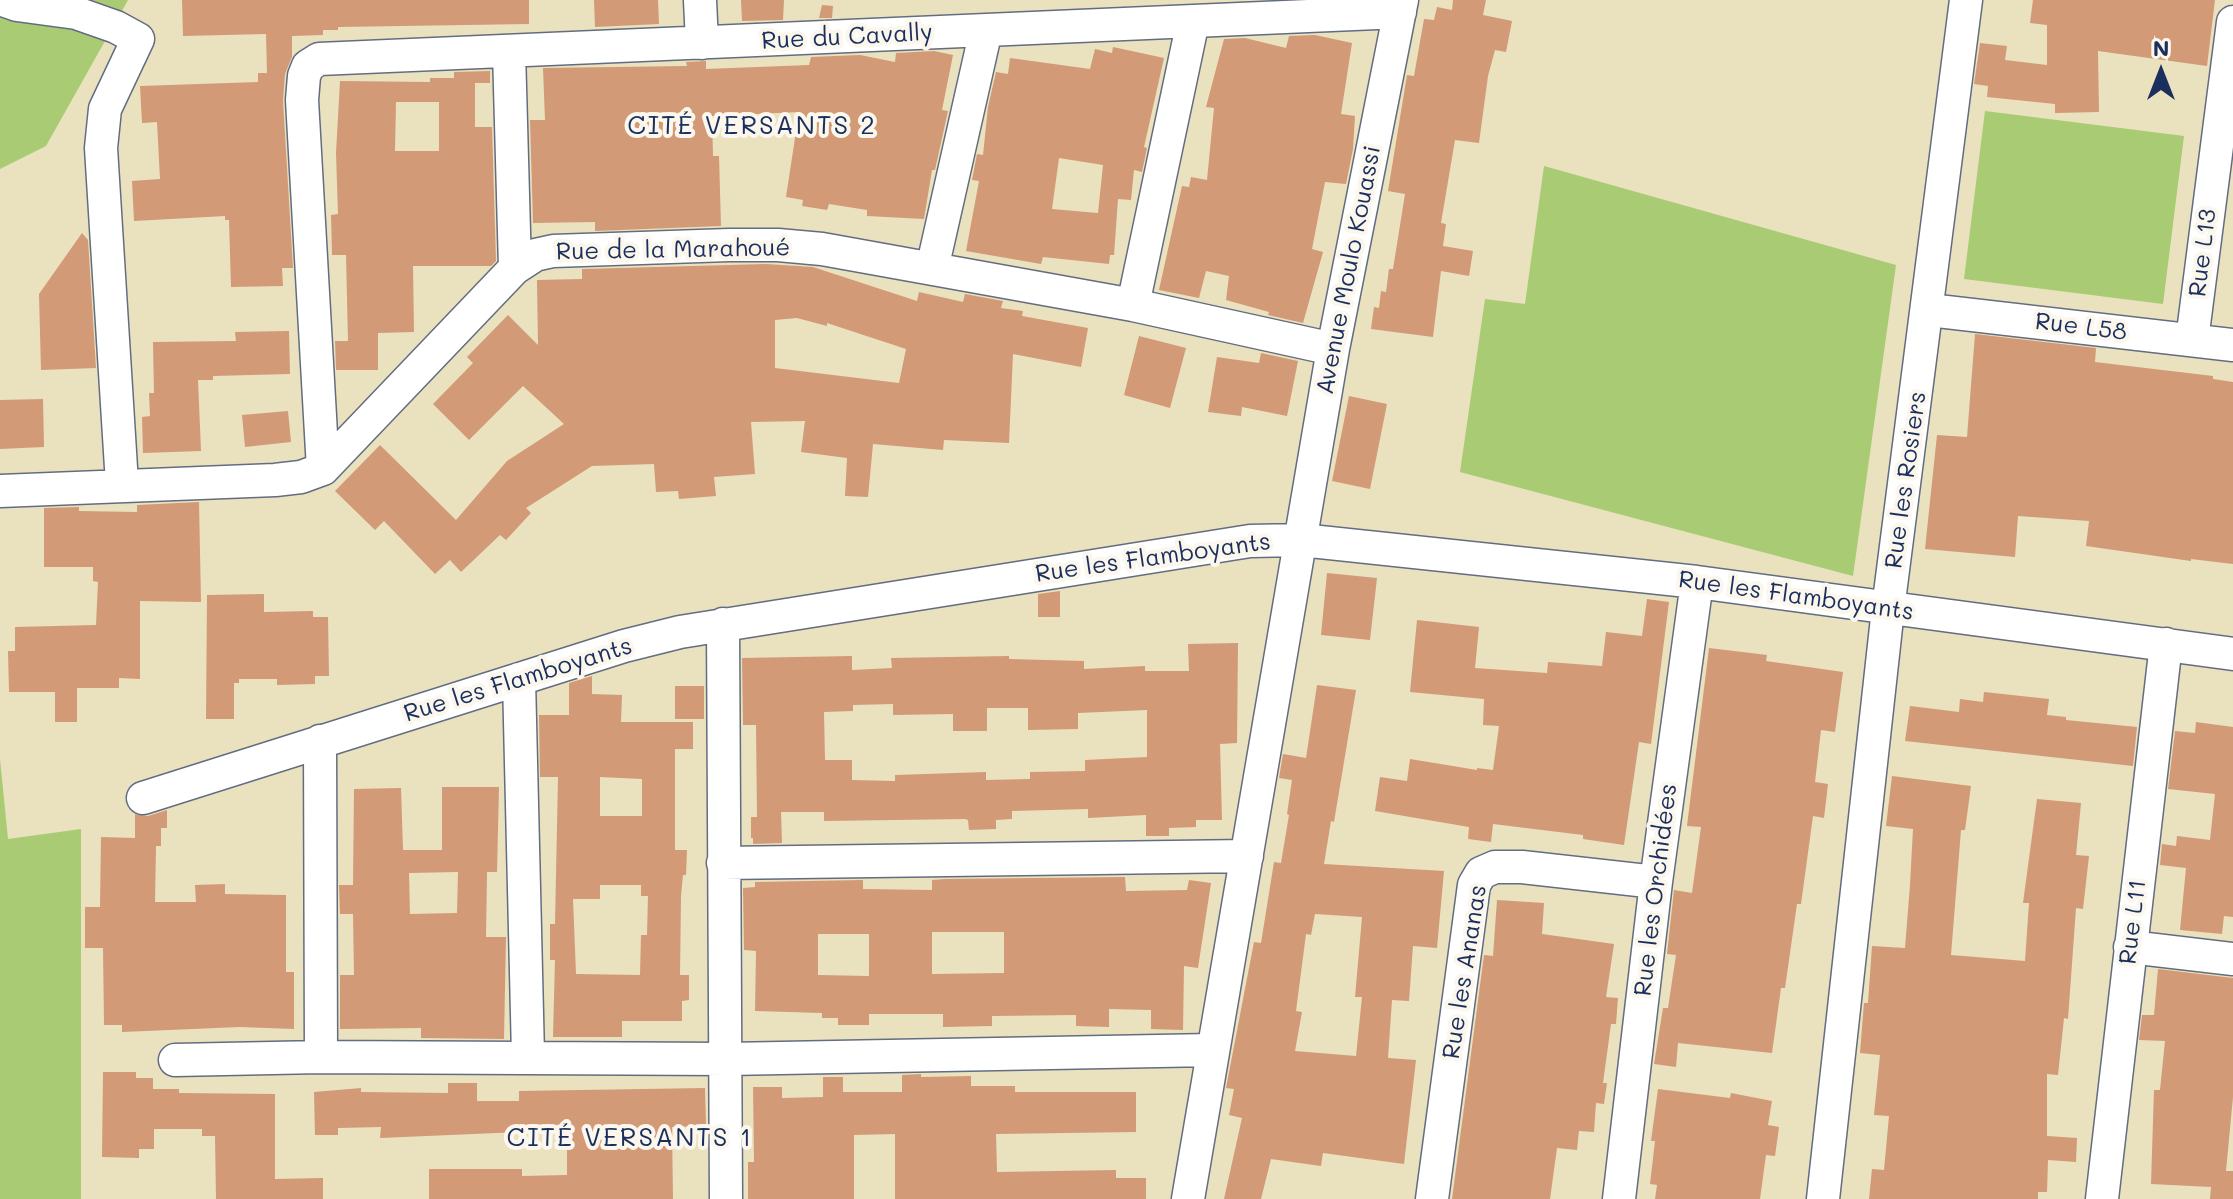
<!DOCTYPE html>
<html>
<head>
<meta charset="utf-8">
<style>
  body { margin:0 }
  #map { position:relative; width:2233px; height:1199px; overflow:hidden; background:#eae1bf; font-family:Mali,sans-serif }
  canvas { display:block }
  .north { position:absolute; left:2121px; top:32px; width:80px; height:80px; -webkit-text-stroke:6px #fbf7ec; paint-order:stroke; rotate:0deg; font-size:22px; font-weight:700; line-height:32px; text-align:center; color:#1b2f5e }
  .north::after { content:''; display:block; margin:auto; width:28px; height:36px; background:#1b2f5e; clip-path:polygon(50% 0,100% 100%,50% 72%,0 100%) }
</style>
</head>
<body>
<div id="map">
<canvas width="2233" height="1199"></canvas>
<div class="north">N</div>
</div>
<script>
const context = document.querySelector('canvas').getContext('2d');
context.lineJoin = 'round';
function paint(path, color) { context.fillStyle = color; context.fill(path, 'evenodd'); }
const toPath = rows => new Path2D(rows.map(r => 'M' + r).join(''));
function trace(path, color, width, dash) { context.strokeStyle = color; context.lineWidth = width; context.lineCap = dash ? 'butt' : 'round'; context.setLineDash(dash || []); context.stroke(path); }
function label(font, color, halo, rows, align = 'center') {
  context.font = font + ' Mali,sans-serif'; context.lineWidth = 8; context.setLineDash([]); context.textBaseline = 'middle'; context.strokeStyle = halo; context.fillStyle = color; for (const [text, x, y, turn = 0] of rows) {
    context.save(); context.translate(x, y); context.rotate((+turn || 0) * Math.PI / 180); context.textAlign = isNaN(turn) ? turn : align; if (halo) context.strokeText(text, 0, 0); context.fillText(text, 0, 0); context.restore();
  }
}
const green = toPath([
  [0,0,128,0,46,146,0,169],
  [1985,111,2184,136,2163,304,1964,279],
  [1544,166,1896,265,1853,576,1460,472,1485,299,1525,304],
  [0,759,8,839,81,829,81,1199,0,1199]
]);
const building = toPath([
  [182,0,529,0,529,24,338,27,338,30,323,30,323,35,292,36,292,57,285,74,283,101,293,268,282,268,283,286,231,287,229,220,225,220,225,216,134,221,132,181,160,179,157,122,142,123,140,86,258,82,258,73,267,73,266,34,183,36],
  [594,0,658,0,659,24,595,27],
  [741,0,784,0,783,20,742,21],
  [1453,0,1486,0,1483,15,1512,21,1506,52,1495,50,1488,76,1479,143,1455,140,1441,223,1446,224,1443,246,1473,251,1469,276,1441,271,1433,337,1371,329,1374,307,1379,308,1381,291,1386,292,1389,269,1393,269,1405,194,1388,191,1407,75,1414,76,1424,19,1434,20,1437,7,1452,10],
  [2033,0,2215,0,2207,66,2098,51,2099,112,2055,113,2055,104,1987,97,1988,86,1974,84,1980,43,2007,46,2005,60,2047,65,2047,25,2030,23],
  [822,5,833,6,832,18,819,18],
  [1315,35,1352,43,1341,114,1355,116,1353,149,1346,184,1325,182,1312,249,1323,252,1303,323,1268,315,1269,312,1226,300,1229,276,1206,271,1199,298,1159,290,1182,186,1189,187,1191,177,1207,180,1214,108,1206,107,1224,39,1245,38,1286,48,1289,36],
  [1113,47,1164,58,1144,147,1147,148,1142,172,1134,170,1131,200,1118,199,1114,255,1110,255,1109,264,1043,257,1041,264,966,251,979,181,972,180,977,154,983,155,988,107,996,72,1008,74,1010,58,1090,69,1095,49,1112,53],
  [1059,158,1103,165,1098,213,1052,209],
  [934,51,953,55,942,110,948,111,935,170,932,170,924,219,867,216,867,210,829,204,827,210,802,206,803,200,786,197,799,112,712,116,713,156,719,156,721,226,595,231,595,222,533,223,530,120,545,120,543,68,687,66,686,62,706,61,706,69,809,65,811,57,860,55,895,62,896,53],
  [490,71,490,83,475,83,475,127,492,127,496,261,491,266,413,266,414,332,378,333,378,370,336,370,335,341,348,341,346,255,332,255,331,215,338,214,336,153,340,81,430,82,430,78,454,78,454,72],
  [396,102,439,102,439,151,395,151],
  [82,233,88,240,96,368,41,370,39,294],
  [766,264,813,267,917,301,919,292,963,302,965,294,1003,301,1001,308,1023,311,1022,316,1088,328,1081,367,1013,354,1009,443,944,440,943,450,873,444,868,497,845,496,847,458,801,452,805,421,751,422,755,474,714,477,716,496,679,499,678,491,656,492,654,464,592,466,526,508,531,513,506,540,500,535,461,572,450,560,435,574,384,521,375,530,335,491,380,445,456,520,507,461,564,424,523,386,469,440,433,404,473,363,467,357,508,315,538,345,537,280,582,279,582,269],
  [797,318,827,326,827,323,906,349,899,383,775,368,775,320],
  [289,331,290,374,213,376,213,380,198,380,201,451,143,453,142,417,150,416,149,393,154,393,153,342,236,341,235,332],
  [1975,334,2096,348,2095,362,2213,376,2213,379,2233,382,2233,564,2191,559,2191,561,2086,546,2089,521,2018,516,2015,557,1925,549,1937,435,1967,437],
  [1139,336,1186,348,1170,408,1124,395],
  [1261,353,1298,361,1287,416,1242,407,1241,416,1208,412,1217,357,1259,363],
  [1349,396,1387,404,1370,489,1332,481],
  [43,399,44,447,0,449,0,400],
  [288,411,291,442,245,447,242,415],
  [199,502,201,602,140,601,140,679,119,678,119,688,77,688,77,722,55,722,55,692,9,692,8,651,15,651,15,627,96,625,98,582,93,581,93,567,44,567,44,508,79,507,79,511,137,512,137,505],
  [1327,573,1377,578,1370,640,1321,635],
  [1060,591,1060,617,1038,617,1038,594],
  [264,594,264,612,313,611,313,617,328,617,329,676,315,676,315,684,277,685,277,679,239,679,239,683,234,683,234,719,206,719,207,595],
  [1647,599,1669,602,1651,744,1639,742,1624,845,1583,839,1583,835,1493,824,1491,842,1468,839,1469,827,1375,811,1380,777,1407,781,1410,759,1477,770,1477,768,1493,770,1499,726,1483,725,1484,699,1410,692,1417,620,1479,627,1475,668,1547,673,1548,662,1602,666,1606,632,1642,636],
  [1238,643,1237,743,1220,744,1222,820,1196,820,1196,827,1169,828,1169,836,1146,836,1146,815,1088,818,1088,809,1012,811,1012,819,996,820,996,829,969,830,968,820,965,819,824,821,824,812,781,812,782,843,753,844,753,838,751,838,751,817,757,817,756,725,743,725,742,658,852,656,852,670,892,668,891,658,1009,656,1009,659,1084,661,1084,669,1145,666,1145,671,1189,671,1188,644],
  [893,704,893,715,953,714,953,731,987,731,987,708,1028,708,1028,730,1078,729,1078,713,1147,710,1147,757,1085,760,1085,771,1030,772,1030,779,986,780,986,772,895,775,895,781,852,780,852,760,825,760,824,712,853,711,853,705],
  [1709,648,1767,655,1766,661,1843,672,1835,732,1821,730,1815,782,1828,784,1824,818,1813,816,1801,904,1797,904,1785,988,1781,988,1772,1053,1678,1043,1676,1067,1654,1064,1663,1008,1668,1008,1676,955,1667,954,1674,890,1692,893,1701,827,1687,826],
  [592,676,592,694,622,695,621,722,693,722,693,749,675,749,675,850,687,850,686,875,683,875,681,896,680,975,689,975,689,1000,682,1001,682,1021,622,1021,622,1037,553,1037,555,960,550,960,550,924,555,924,558,777,540,777,539,715,569,715,569,683],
  [600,777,642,779,642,816,600,816],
  [600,885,641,885,641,896,648,896,647,935,641,935,640,975,576,974,573,899,600,899],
  [1317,685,1356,690,1334,822,1331,821,1324,864,1444,871,1437,948,1413,946,1409,1001,1392,1000,1388,1058,1416,1060,1404,1164,1323,1153,1321,1166,1271,1159,1261,1199,1224,1199,1242,1118,1229,1115,1234,1089,1226,1088,1254,942,1261,943,1274,862,1281,863,1289,815,1287,814,1292,780,1279,778,1283,754,1306,758],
  [1315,914,1362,917,1355,997,1362,997,1356,1056,1295,1051,1302,1012,1296,1011,1306,934,1311,935],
  [675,686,704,686,704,719,675,719],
  [1984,692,2049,699,2047,715,2066,717,2066,720,2137,727,2133,766,1905,741,1910,706,1959,712,1960,699,1983,702],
  [2196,722,2233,727,2233,917,2224,916,2222,934,2180,930,2186,868,2160,865,2162,844,2176,846,2177,836,2210,840,2215,794,2168,789,2175,731,2195,733],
  [1892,776,1971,786,1965,830,1961,830,1951,955,2025,961,2029,903,2023,903,2037,799,2081,803,2076,855,2089,856,2083,909,2076,908,2068,1019,2064,1018,2058,1075,2047,1074,2047,1136,2077,1138,2076,1162,2048,1160,2047,1192,2038,1192,2038,1199,1869,1199,1872,1169,1884,1170,1889,1116,1874,1115,1880,1055,1860,1053,1864,1003,1868,1003,1872,946,1905,948,1910,885,1913,829,1886,826],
  [442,787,499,787,497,872,487,872,486,937,506,937,504,1039,421,1038,421,1028,340,1029,340,975,354,975,353,914,340,914,339,885,353,885,354,789,401,788,403,850,442,850],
  [458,872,457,913,410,914,409,873],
  [167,810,167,828,161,828,161,846,156,846,155,902,196,902,195,885,225,884,225,894,286,895,286,972,294,972,294,1029,240,1027,122,1032,122,1025,104,1025,103,948,85,948,85,907,100,907,101,837,135,838,135,814,148,816],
  [1125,877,1126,891,1187,890,1189,880,1211,883,1198,968,1184,966,1183,1030,1151,1029,1151,1010,1109,1009,1109,1027,1076,1026,1076,1015,992,1016,992,1026,943,1027,943,1014,869,1014,869,1025,838,1025,838,1018,822,1018,822,1013,755,1011,756,951,744,950,743,888,755,887,755,882,863,880,863,889,932,890,932,880,945,879],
  [932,932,1004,932,1004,973,932,974],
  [818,934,869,934,869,976,818,975],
  [1497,900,1544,903,1542,934,1614,944,1606,997,1618,998,1616,1024,1611,1024,1603,1083,1607,1083,1604,1104,1596,1103,1594,1132,1579,1131,1577,1150,1557,1148,1550,1199,1452,1199,1484,955,1493,956],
  [2158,969,2233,978,2233,1097,2226,1171,2233,1171,2233,1199,2210,1199,2211,1187,2151,1184,2154,1090,2160,1090,2165,1041,2139,1040,2142,1015,2154,1015],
  [103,1072,136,1072,136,1078,153,1078,153,1089,179,1089,179,1093,275,1094,275,1179,323,1178,323,1199,216,1199,215,1136,202,1136,202,1129,154,1129,154,1149,139,1149,139,1158,102,1157],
  [921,1074,921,1077,971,1076,971,1086,1015,1086,1015,1092,1136,1092,1136,1132,996,1134,997,1172,1116,1170,1116,1178,1146,1178,1146,1199,895,1199,895,1134,854,1135,854,1199,748,1199,748,1162,754,1162,753,1087,782,1087,782,1098,823,1097,823,1077,843,1077,843,1092,902,1092,902,1075],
  [448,1083,477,1083,477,1101,519,1101,519,1091,705,1088,706,1126,672,1127,673,1199,429,1199,429,1169,522,1169,522,1176,567,1175,567,1130,380,1138,381,1127,338,1128,338,1135,315,1135,314,1092,361,1088,361,1092,448,1093],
  [1658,1089,1730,1098,1731,1093,1772,1101,1768,1125,1779,1127,1775,1156,1766,1155,1760,1199,1655,1199,1657,1185,1650,1184,1655,1141,1651,1141]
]);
const minor = toPath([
  [3,0,17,5,76,13,116,27,138,39,105,109,101,148,122,484],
  [700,0,702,43],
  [509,51,515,268],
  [932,269,986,30],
  [1133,305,1193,21],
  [1929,310,2233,345],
  [2192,340,2233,22],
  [323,469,302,100,304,76,308,66,319,59,1400,12],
  [0,491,275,480,301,477,323,469,515,268,535,255,553,251,729,245,778,245,822,249,1133,305,1333,349],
  [723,624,726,1199],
  [519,679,528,1056],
  [320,741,321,1057],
  [143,798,624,646,680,632,1250,541,1301,540,1697,582,2233,654],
  [723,863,1247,856],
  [2130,947,2233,959],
  [175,1060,321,1057,727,1059,1212,1050],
  [1188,1199,1333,349,1402,0],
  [1432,1199,1474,885,1481,873,1495,867,1522,867,1656,882],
  [1619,1199,1656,882,1697,582],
  [1823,1199,1888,609,1966,0],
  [2102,1199,2166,644]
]);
const streetNames = [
  ["Rue du Cavally",847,37,-3],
  ["Rue de la Marahoué",673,250,-1],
  ["Rue L13",2203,253,-83],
  ["Avenue Moulo Kouassi",1349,270,-79],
  ["Rue L58",2081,327,7],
  ["Rue les Rosiers",1906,480,-82],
  ["Rue les Flamboyants",1153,558,-8],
  ["Rue les Flamboyants",1796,596,8],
  ["Rue les Flamboyants",518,680,-17],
  ["Rue les Orchidées",1656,890,-83],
  ["Rue L11",2133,922,-83],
  ["Rue les Ananas",1465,972,-81]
];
const neighbourhoodNames = [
  ["CITÉ VERSANTS 2",752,126],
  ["CITÉ VERSANTS 1",630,1138]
];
paint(green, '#a8cb73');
paint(building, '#d29a76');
trace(minor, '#636d80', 35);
trace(minor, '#fff', 32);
label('24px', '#1b2f5e', '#fbf7ec', streetNames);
context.letterSpacing = '2px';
label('26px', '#1b2f5e', '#fbf7ec', neighbourhoodNames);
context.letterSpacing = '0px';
</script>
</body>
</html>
